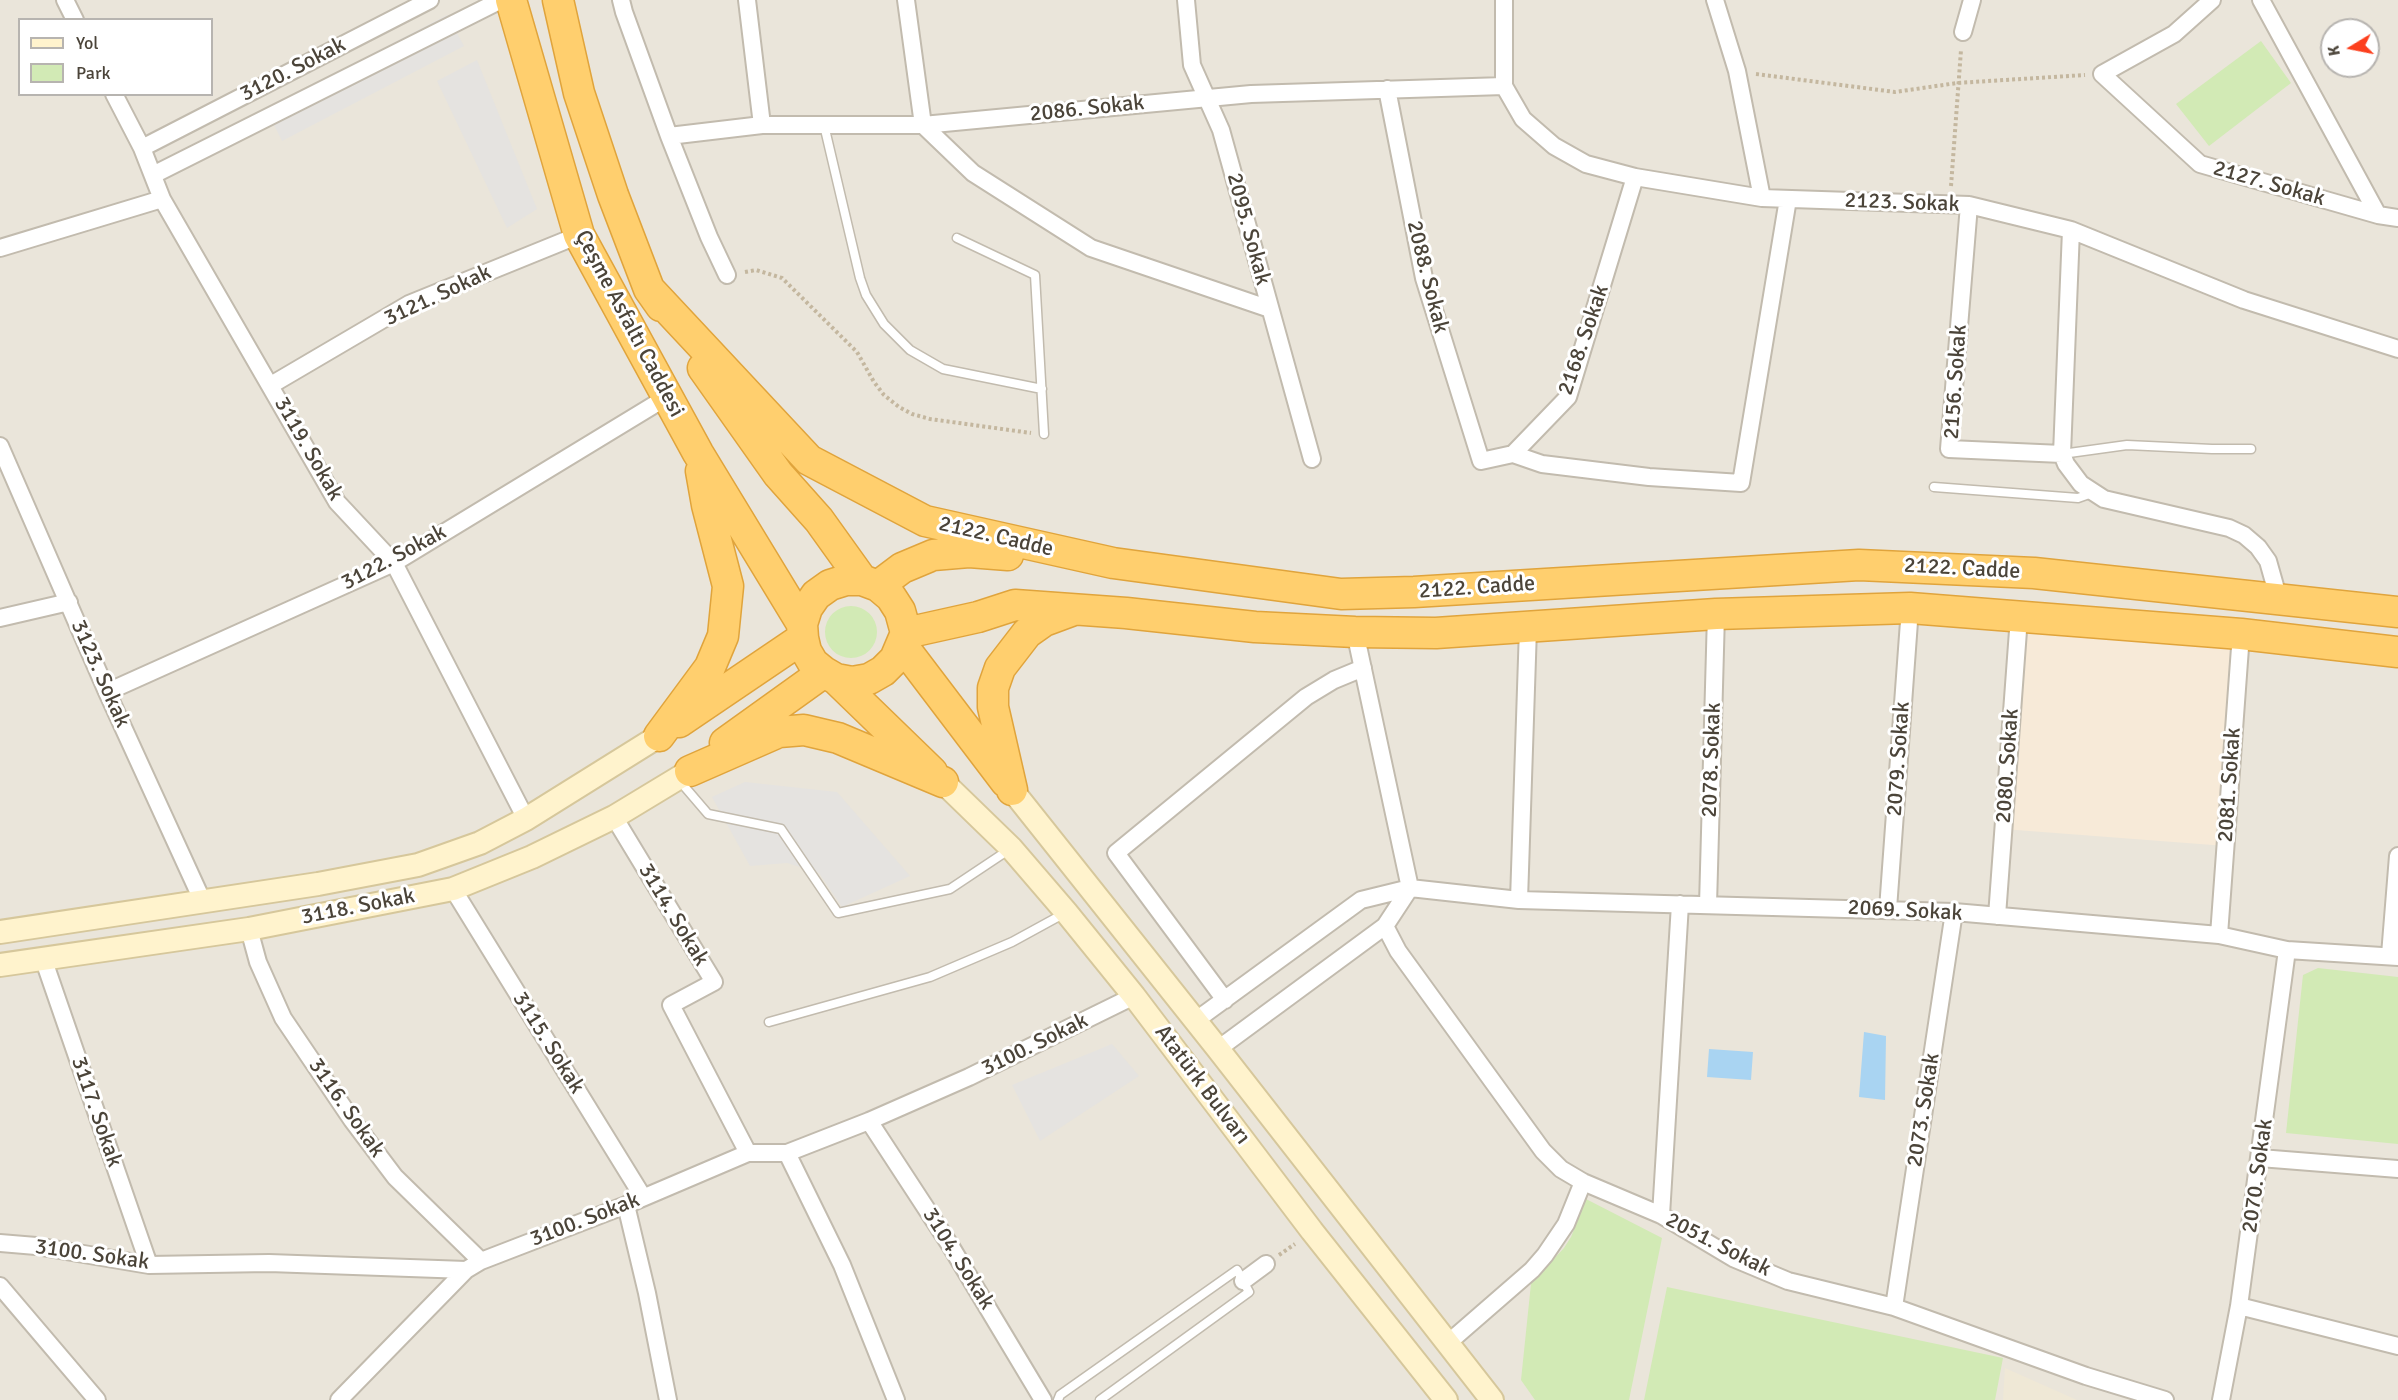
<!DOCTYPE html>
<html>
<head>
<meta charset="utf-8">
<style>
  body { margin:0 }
  #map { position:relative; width:2398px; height:1400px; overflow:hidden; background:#f6f3ec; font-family:Signika,sans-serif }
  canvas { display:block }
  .legend { position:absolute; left:18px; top:18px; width:195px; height:78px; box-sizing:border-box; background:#fff; border:2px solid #b7b4b0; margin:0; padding:8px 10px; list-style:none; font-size:18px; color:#4b4439 }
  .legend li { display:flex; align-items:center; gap:12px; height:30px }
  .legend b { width:30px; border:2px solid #b7b4b0 }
  .north { position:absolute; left:2320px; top:18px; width:60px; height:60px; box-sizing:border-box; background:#fff; border:2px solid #b7b4b0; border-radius:50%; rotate:260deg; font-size:16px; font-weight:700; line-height:24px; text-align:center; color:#4b4439 }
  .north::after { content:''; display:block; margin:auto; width:21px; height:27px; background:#fc3f1d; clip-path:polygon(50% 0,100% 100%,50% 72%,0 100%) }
</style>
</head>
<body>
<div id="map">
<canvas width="2398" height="1400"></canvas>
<ul class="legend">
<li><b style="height:8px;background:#fff3cd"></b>Yol</li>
<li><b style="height:16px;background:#d2eab5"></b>Park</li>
</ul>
<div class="north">K</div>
</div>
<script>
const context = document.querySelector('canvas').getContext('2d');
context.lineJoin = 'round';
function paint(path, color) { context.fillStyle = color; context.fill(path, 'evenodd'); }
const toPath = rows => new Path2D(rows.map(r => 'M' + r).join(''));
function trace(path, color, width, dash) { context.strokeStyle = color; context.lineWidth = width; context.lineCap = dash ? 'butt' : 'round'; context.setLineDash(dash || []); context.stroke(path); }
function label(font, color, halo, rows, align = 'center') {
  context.font = font + ' Signika,sans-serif'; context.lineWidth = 6; context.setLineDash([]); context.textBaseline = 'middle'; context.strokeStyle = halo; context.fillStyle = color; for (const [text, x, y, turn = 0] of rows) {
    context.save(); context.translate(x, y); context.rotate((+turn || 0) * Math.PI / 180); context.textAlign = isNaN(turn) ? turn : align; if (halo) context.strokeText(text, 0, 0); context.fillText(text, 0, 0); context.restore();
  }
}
const residential = toPath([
  [0,0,2398,0,2398,1400,0,1400],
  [20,20,212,20,212,94,20,94],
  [2332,30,2368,30,2368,66,2332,66]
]);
const commercial = toPath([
  [2019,617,2241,634,2226,846,2003,829]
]);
const education = toPath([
  [2005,1368,2077,1400,2003,1400]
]);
const green = toPath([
  [2261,41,2291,83,2209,146,2176,104],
  '825 632a26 26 0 1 1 52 0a26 26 0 1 1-52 0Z',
  [2318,968,2398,977,2398,1144,2286,1133,2303,975],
  [1586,1199,1662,1238,1629,1400,1535,1400,1521,1380,1532,1274,1547,1266,1564,1248,1571,1237],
  [1667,1287,2003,1358,1995,1400,1644,1400]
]);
const parking = toPath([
  [447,15,464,46,282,141,266,109],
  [477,60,537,209,507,228,437,81],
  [745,782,837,792,910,876,842,907,819,873,787,863,750,866,712,797],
  [1112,1044,1139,1076,1040,1141,1012,1085]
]);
const water = toPath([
  [1864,1032,1886,1036,1885,1100,1859,1097],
  [1709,1049,1753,1052,1751,1080,1707,1077]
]);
const path = toPath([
  [1756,74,1895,92,1957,83,2085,75],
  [1951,186,1961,50],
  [745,272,756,270,782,278,857,352,874,382,884,395,899,407,912,414,930,419,1031,433],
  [1279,1255,1295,1244]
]);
const lane = toPath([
  [824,125,860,278,866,295,884,324,910,350,943,369,1042,389],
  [957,238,1035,275,1044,434],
  [2062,454,2127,445,2212,449,2251,449],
  [1934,487,2078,498,2092,493],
  [678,779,708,814,781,829,838,913,950,889,1010,849],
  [769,1022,930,977,1012,942,1065,913],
  [1058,1400,1060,1395,1237,1270,1249,1292,1100,1400]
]);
const street = toPath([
  [65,0,75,20],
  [430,0,142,148,162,199,337,502,394,563,526,819],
  [621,0,624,12,669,136,709,237,727,275],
  [747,0,762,125],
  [906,0,923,125,973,173,1091,248,1270,309],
  [1186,0,1192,65,1221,130,1312,459],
  [1504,0,1504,86,1523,119,1554,146,1586,164,1635,177,1762,198,1969,205,2071,230,2244,300,2398,349],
  [1715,0,1737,71,1762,198],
  [2212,0,2174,34,2102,74,2200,164,2378,215,2398,218],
  [2261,0,2378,215],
  [1963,32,1972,0],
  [1387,89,1424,278,1481,461,1513,454,1568,397,1635,177],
  [114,94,142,148],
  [669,136,762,125,923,125,1251,94,1504,86],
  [153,175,501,0],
  [1969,205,1949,449,2062,454],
  [2071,230,2062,454,2066,464,2081,484,2104,499,2229,528,2244,535,2258,547,2268,561,2279,600],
  [0,248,162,199],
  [271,385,409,304,579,235],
  [0,446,107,692,203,902],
  [1513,454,1542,464,1649,477,1741,483,1788,199],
  [0,618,69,602],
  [1355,632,1410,888],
  [107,692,394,563,667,397],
  [614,817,714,982,671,1005,748,1153],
  [453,889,643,1197],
  [1519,900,1528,628],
  [1708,905,1716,614],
  [1888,909,1910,608],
  [1997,916,2019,617],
  [1385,926,1398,951,1543,1151,1561,1169,1583,1182,1661,1215,1733,1258,1788,1281,1894,1307,2086,1376,2165,1400],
  [249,929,258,962,283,1018,352,1120,395,1177,481,1261],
  [2219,935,2241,634],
  [2390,955,2398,856],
  [43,958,149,1265],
  [1225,1000,1116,853,1306,697,1334,680,1363,668],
  [1195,1021,1361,900,1410,888,1519,900,1954,912,2219,935,2287,950,2398,957],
  [1218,1049,1385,926,1410,888],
  [869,1121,950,1245,1043,1400],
  [787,1153,842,1265,896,1400],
  [2260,1158,2398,1169],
  [626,1205,647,1293,668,1400],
  [1661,1215,1680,904],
  [0,1243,36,1246,149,1265,269,1263,466,1270,481,1261,626,1205,748,1153,787,1153,869,1121,969,1077,1134,996],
  [1243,1281,1266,1264],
  [0,1286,97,1400],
  [2239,1306,2398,1346],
  [1894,1307,1954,912],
  [1448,1343,1532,1270,1545,1255,1566,1224,1583,1182],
  [339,1400,466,1270],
  [2221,1400,2239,1306,2287,950]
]);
const secondary = toPath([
  [943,782,1011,848,1066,912,1134,996,1312,1231,1446,1400],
  [1012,790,1218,1049,1492,1400],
  [0,932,318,884,418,865,480,843,526,819,659,736],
  [0,965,249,929,453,889,532,857,614,817,690,771]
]);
const highway = toPath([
  [511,0,579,235,698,453,802,624],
  [558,0,579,93,613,195,649,289,661,306],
  [649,289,809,460,925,521,1113,563,1341,594,1414,592,1859,565,2034,573,2398,612],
  [703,368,778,474,819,520,862,580,878,586,891,597,900,611,906,633,895,659,883,671,869,679,852,682,836,679,824,672,813,663,806,651,803,638,802,624,807,608,816,595,830,585,846,580,862,580],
  [878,586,902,568,933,555,969,552,1008,555],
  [906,633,978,617,1015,605,1126,613,1255,627,1355,632,1436,633,1716,614,1910,608,2241,634,2398,652],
  [902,645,1006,782],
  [836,679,932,772],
  [679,722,803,638],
  [659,736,710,667,723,636,728,586,707,505,701,471],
  [725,743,824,672],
  [690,771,779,732,804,730,838,738,943,782],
  [1012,790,993,707,993,688,1000,668,1027,633,1044,621,1071,611]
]);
const streetNames = [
  ["3120. Sokak",293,70,-27],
  ["2086. Sokak",1087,109,-6],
  ["2127. Sokak",2269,184,16],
  ["2123. Sokak",1902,203,2],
  ["2095. Sokak",1248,229,75],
  ["2088. Sokak",1427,277,76],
  ["3121. Sokak",438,296,-25],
  ["Çeşme Asfaltı Caddesi",629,324,62],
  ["2168. Sokak",1584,340,-71],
  ["2156. Sokak",1956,382,-86],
  ["3119. Sokak",308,449,60],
  ["2122. Cadde",996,537,13],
  ["3122. Sokak",394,558,-28],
  ["2122. Cadde",1962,569,3],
  ["2122. Cadde",1477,588,-4],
  ["3123. Sokak",100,674,66],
  ["2079. Sokak",1899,759,-86],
  ["2078. Sokak",1712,760,-88],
  ["2080. Sokak",2008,766,-86],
  ["2081. Sokak",2230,785,-86],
  ["3118. Sokak",358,907,-11],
  ["2069. Sokak",1905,911,3],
  ["3114. Sokak",673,915,59],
  ["3115. Sokak",548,1043,58],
  ["3100. Sokak",1035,1045,-26],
  ["Atatürk Bulvarı",1202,1085,53],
  ["3116. Sokak",346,1108,55],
  ["2073. Sokak",1924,1110,-81],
  ["3117. Sokak",96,1112,71],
  ["2070. Sokak",2258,1176,-82],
  ["3100. Sokak",585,1220,-21],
  ["2051. Sokak",1718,1245,27],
  ["3100. Sokak",92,1255,8],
  ["3104. Sokak",958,1259,58]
];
paint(residential, '#eae5da');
paint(commercial, '#f7ead8');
paint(education, '#efe8d6');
paint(green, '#d2eab5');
paint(parking, '#e5e3e0');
paint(water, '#a9d4f2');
trace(lane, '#c2bbae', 11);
trace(street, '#c2bbae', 20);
trace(secondary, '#d6c79b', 26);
trace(highway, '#e0a43c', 33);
trace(path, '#c4b79f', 4, [3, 3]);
trace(lane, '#fff', 8);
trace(street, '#fff', 16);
trace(secondary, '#fff3cd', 22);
trace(highway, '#ffcf6e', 30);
label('22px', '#4b4439', '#fff', streetNames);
</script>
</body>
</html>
